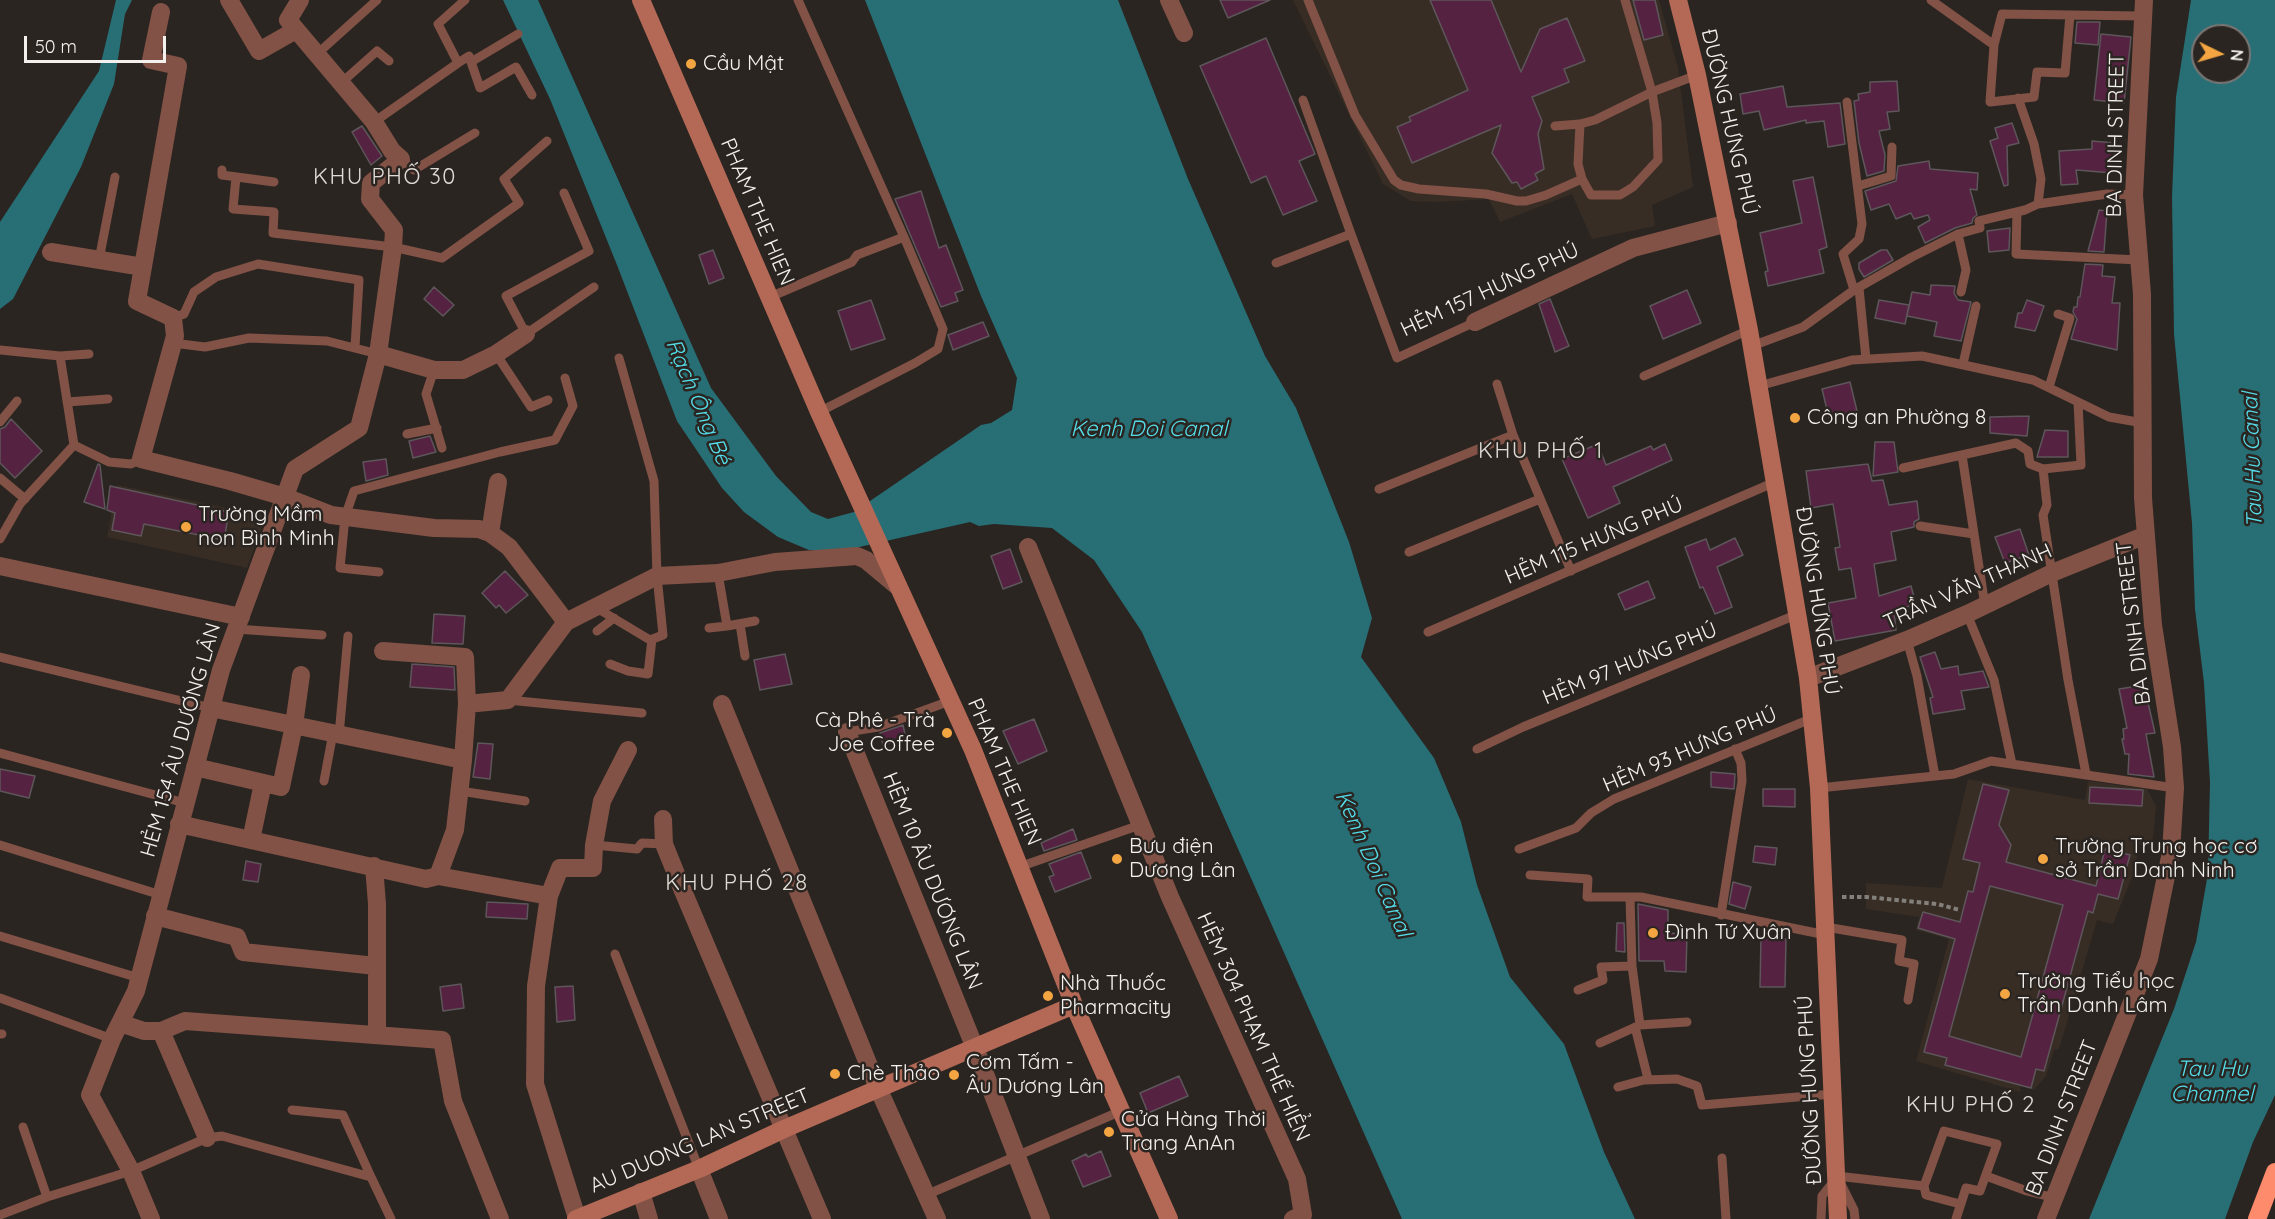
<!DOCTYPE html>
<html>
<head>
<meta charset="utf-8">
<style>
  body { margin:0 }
  #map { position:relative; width:2275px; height:1219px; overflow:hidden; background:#2a2521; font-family:Quicksand,sans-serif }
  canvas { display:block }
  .north { position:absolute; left:2191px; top:24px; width:60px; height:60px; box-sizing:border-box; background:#2a2521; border:2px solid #7b7673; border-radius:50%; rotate:95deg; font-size:16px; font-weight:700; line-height:24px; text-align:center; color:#f4f0ed }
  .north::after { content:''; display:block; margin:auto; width:21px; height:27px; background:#f2a541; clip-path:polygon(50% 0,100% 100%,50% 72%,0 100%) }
  .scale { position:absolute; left:24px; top:36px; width:142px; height:27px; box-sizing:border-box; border:3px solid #f4f0ed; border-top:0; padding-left:8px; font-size:18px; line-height:21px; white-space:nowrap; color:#f4f0ed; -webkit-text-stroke:4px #2a2521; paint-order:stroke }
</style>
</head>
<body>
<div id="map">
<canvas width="2275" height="1219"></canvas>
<div class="north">N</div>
<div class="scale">50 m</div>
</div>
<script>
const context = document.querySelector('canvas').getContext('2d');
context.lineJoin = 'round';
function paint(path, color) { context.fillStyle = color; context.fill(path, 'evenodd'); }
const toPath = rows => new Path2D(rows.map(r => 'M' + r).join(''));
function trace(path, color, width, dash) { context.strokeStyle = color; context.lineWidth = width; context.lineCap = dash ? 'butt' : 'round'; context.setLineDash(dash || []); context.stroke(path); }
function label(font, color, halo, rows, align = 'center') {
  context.font = font + ' Quicksand,sans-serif'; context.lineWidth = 5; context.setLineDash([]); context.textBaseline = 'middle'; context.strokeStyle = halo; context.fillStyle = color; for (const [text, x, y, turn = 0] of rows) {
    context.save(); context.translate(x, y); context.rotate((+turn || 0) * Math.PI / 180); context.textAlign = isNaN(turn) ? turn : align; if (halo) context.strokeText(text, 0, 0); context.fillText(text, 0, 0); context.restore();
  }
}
const built = toPath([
  [1293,0,1659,0,1678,68,1693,187,1652,205,1655,226,1592,239,1572,194,1500,222,1489,199,1439,202,1411,201,1383,184],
  [117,485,266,516,247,568,107,537],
  [1968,779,2085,800,2088,781,2147,789,2156,806,2152,847,2139,845,2135,870,2113,924,2097,920,2059,1049,2054,1050,2046,1076,2034,1090,2021,1086,2020,1092,1916,1061,1949,939,1916,930,1919,917,1866,909,1866,883,1942,888]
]);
const water = toPath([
  [116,0,132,0,125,14,114,84,81,167,13,299,0,309,0,222,99,71],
  [503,0,538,0,711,388,776,476,811,512,828,519,854,512,981,425,991,423,1012,410,1017,378,981,296,865,0,1118,0,1188,179,1265,356,1296,408,1349,542,1372,618,1361,657,1434,758,1461,822,1477,885,1510,977,1564,1044,1604,1152,1635,1219,1402,1219,1142,632,1094,560,1052,528,994,524,979,526,970,522,846,550,809,550,778,537,744,512,722,488,677,421,617,265,550,99],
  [2191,0,2275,0,2275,1095,2253,1142,2225,1219,2089,1219,2174,1009,2196,942,2208,873,2210,782,2204,683,2195,609,2192,523,2174,334,2172,197,2176,97],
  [2203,36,2239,36,2239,72,2203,72]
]);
const building = toPath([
  [1220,0,1270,0,1228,18,1220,0],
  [1430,0,1491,0,1521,72,1540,29,1567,18,1585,61,1564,69,1569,82,1532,97,1542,121,1538,134,1544,169,1535,174,1538,180,1521,189,1517,182,1512,183,1492,153,1501,125,1412,163,1397,127,1411,121,1409,117,1468,90,1430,0],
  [1633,0,1655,0,1663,35,1644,40,1633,0],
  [2077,22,2100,22,2098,45,2075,43,2077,22],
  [2101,34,2131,37,2124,103,2094,100,2101,34],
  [1266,38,1315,154,1299,161,1317,201,1283,215,1266,176,1251,183,1200,66,1266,38],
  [1897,81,1899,111,1887,112,1890,129,1879,131,1885,155,1884,171,1867,176,1859,143,1854,101,1859,100,1858,94,1870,92,1870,82,1897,81],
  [1783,86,1787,107,1840,103,1845,144,1828,147,1824,121,1806,123,1806,120,1764,130,1759,111,1743,114,1740,94,1783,86],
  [2012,123,2019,143,2007,146,2008,185,2004,186,1990,141,1998,138,1995,128,2012,123],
  [362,126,382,156,371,165,352,132,362,126],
  [2092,141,2115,143,2113,173,2076,170,2078,184,2061,185,2059,151,2092,149,2092,141],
  [1929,161,1930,169,1978,173,1977,190,1970,189,1977,215,1973,218,1972,223,1955,228,1925,243,1918,227,1930,220,1928,215,1914,219,1911,213,1896,219,1889,204,1871,210,1865,191,1896,181,1898,166,1929,161],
  [1813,177,1827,247,1819,250,1824,273,1768,286,1765,272,1768,271,1760,233,1802,223,1793,181,1813,177],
  [921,191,939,248,946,245,963,290,955,293,958,301,941,307,895,199,921,191],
  [2099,210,2107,211,2104,252,2088,251,2099,210],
  [2010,228,2009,250,1989,252,1987,231,2010,228],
  [713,250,724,278,709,284,699,255,713,250],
  [1881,250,1887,250,1893,260,1864,277,1859,269,1859,263,1881,250],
  [2085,264,2103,265,2102,276,2115,277,2112,303,2120,303,2117,350,2071,339,2077,319,2073,312,2074,307,2077,307,2078,297,2080,297,2085,264],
  [1931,285,1955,286,1954,293,1958,300,1971,302,1961,341,1934,336,1937,322,1907,316,1912,292,1930,295,1931,285],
  [434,287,454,305,443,316,424,299,434,287],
  [1687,290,1701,323,1663,339,1650,306,1687,290],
  [1550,299,1569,346,1555,352,1539,304,1550,299],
  [871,300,885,339,851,350,838,311,871,300],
  [1879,300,1909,305,1905,324,1875,318,1879,300],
  [2027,300,2044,306,2035,331,2015,327,2018,313,2022,313,2027,300],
  [983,322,989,336,953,350,948,335,983,322],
  [1850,382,1857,411,1829,418,1822,389,1850,382],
  [2029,416,2027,436,1990,433,1990,417,2029,416],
  [11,419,42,451,15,478,0,463,0,429,5,427,11,419],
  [2045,430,2068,431,2068,457,2037,457,2045,430],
  [430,436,436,452,413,458,409,441,430,436],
  [1875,442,1894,442,1898,472,1873,476,1875,442],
  [1598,444,1606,465,1651,446,1653,450,1665,444,1672,460,1613,487,1620,503,1588,518,1562,459,1598,444],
  [386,459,388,475,366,481,363,462,386,459],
  [98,464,100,465,105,509,84,502,98,464],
  [1868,464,1872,481,1883,480,1889,505,1917,501,1919,519,1914,522,1914,527,1891,532,1896,560,1874,564,1879,596,1911,586,1916,604,1894,611,1896,630,1835,641,1828,603,1856,598,1851,568,1839,570,1835,548,1840,547,1833,504,1811,508,1806,471,1868,464],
  [110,486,229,512,224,540,144,524,141,536,112,530,115,513,107,510,110,486],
  [2020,529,2029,555,2005,563,1995,537,2020,529],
  [1735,538,1743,555,1717,567,1732,607,1715,614,1703,587,1700,588,1685,547,1706,539,1710,550,1735,538],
  [1010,549,1022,582,1003,589,991,556,1010,549],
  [505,571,528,595,506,613,499,605,496,608,482,593,505,571],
  [1648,581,1655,598,1625,610,1618,594,1648,581],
  [434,614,465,616,463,644,432,643,434,614],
  [1935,652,1941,669,1958,666,1959,675,1983,671,1989,687,1961,691,1965,709,1933,714,1930,698,1933,697,1920,657,1935,652],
  [785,654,792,684,760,690,754,660,785,654],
  [412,664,454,667,455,690,410,687,412,664],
  [2144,685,2155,733,2146,734,2154,777,2128,774,2129,754,2125,754,2122,739,2124,739,2123,729,2127,728,2119,689,2144,685],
  [1034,719,1047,751,1018,764,1003,731,1034,719],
  [903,725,906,739,883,745,880,733,903,725],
  [478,743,493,744,490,779,473,777,478,743],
  [0,769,35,776,29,798,0,791,0,769],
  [1711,772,1735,774,1734,789,1711,787,1711,772],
  [1983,784,2009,790,1999,825,2011,845,2006,862,2096,886,2105,849,2130,855,2118,899,2098,894,2093,913,2088,911,2044,1071,2036,1069,2031,1088,1945,1065,1947,1058,1924,1052,1955,939,1918,928,1923,912,1960,922,1968,891,1973,892,1980,863,1963,859,1983,784],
  [1990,886,2063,905,2021,1057,1949,1036,1990,886],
  [2090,787,2143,790,2142,806,2089,803,2090,787],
  [1763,789,1795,789,1795,807,1763,806,1763,789],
  [1073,829,1077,840,1044,851,1041,843,1073,829],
  [1755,846,1777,848,1775,865,1753,862,1755,846],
  [1081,852,1091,878,1055,892,1049,877,1054,875,1049,864,1081,852],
  [246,861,261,864,258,882,243,880,246,861],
  [1733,882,1751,887,1745,909,1729,904,1733,882],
  [487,902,528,904,527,919,486,917,487,902],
  [1638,904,1668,910,1668,933,1687,934,1686,972,1665,971,1664,961,1639,961,1638,904],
  [1617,923,1624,923,1625,952,1616,951,1617,923],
  [1761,938,1786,939,1785,987,1760,987,1761,938],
  [461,984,464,1008,443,1011,440,987,461,984],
  [573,986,575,1020,557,1022,555,987,573,986],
  [1179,1076,1188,1096,1148,1113,1140,1093,1179,1076],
  [1101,1151,1111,1176,1083,1187,1072,1161,1086,1154,1088,1157,1101,1151]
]);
const path = toPath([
  [1842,897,1866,897,1937,904,1960,910]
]);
const lane = toPath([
  [1308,0,1355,115,1394,180,1401,185,1419,189,1486,194,1517,201,1526,201,1546,195,1582,179],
  [1931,0,1994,45],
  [2070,15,2065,73,2037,72,2034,97,1990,102,1994,45,2002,14,2142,16],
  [317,54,377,0],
  [471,62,518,34],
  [458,63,469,56,480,88,516,67,532,95],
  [341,83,377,51,389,61],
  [2018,98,2034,144,2041,179,2038,204],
  [1303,100,1351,234],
  [1847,102,1862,224,1859,239,1843,254,1854,290],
  [374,122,458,63,438,24,465,0],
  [1580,124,1578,164,1582,179,1591,195,1620,195,1633,187,1658,160,1657,123,1652,92,1697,75],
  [1555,126,1580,124,1595,120,1652,92,1625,0],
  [401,159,414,170,475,133],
  [222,170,222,175,274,182],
  [236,177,233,209,274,212,273,233,393,247,442,258,519,203,504,179,547,141],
  [1858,186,1891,176,1892,147],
  [564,193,589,251,506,296,526,334,594,287],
  [2017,212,2016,254,2139,260],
  [1958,234,1966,270,1961,292],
  [99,260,115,177],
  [1276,263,1351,234,1397,358,1475,322],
  [1859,288,1866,359],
  [770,297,852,262,857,255,904,237,798,0],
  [173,318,184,314,194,292,216,277,258,264,359,280,355,347],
  [173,343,205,347,249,338,327,341,378,354],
  [1752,346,1803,327,1854,290,1912,257,1958,234,1980,228,1979,221,2025,210,2038,204,2107,194,2134,195],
  [0,350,60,356,74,445,109,462,131,464,141,459],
  [496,354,531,407,548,400],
  [60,356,89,354],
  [1963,364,1976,306],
  [434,370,426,394,442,448],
  [1644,376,1749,330],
  [1497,384,1513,435,1571,571],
  [1759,386,1852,360,1922,356,2033,380,2109,417,2143,423],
  [2049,387,2070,318,2058,314],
  [67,402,108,399],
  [819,412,915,363,938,349,943,329,904,237],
  [0,422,17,401],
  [407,434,437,428],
  [1962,455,1985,606],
  [1903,468,2016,443,2028,451,2030,464,2043,469,2047,505,2043,515,2068,680,2086,774],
  [2043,469,2081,465,2078,402],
  [0,478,25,499],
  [1379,489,1513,435],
  [1920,526,1974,534],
  [0,539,20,504,74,445],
  [1409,552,1540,499],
  [379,572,340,568,345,517,354,491,500,452,555,440,573,406,565,378],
  [718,573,727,626,755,621],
  [595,607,650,640,663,635,657,576,654,481,619,358],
  [1967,614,1994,680,2012,764],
  [740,624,745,656],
  [709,628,727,626],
  [236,629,322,635],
  [597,631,614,618],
  [1428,632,1775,482],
  [1907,640,1917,676,1935,776],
  [0,657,211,708],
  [610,664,628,671,648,674,652,639],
  [508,700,642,713],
  [847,732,878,727,950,701],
  [339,735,348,636],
  [1477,749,1523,727,1798,614],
  [0,753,185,803],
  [324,781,333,733],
  [1819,788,1954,774,1991,761,2175,788],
  [460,791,525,801],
  [0,845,161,895],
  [594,845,637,849,642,843,664,844],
  [1519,849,1576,828,1591,813,1614,799,1813,718],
  [1019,867,1140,825],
  [1530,875,1588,879,1587,897,1641,897,1826,935],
  [1630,897,1632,966,1640,1025],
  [1721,915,1742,781,1741,763,1735,749],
  [1826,927,1902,940,1899,961,1914,964,1908,1000],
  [0,936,139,978],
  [615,954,699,1169],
  [1578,990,1603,980,1601,967,1632,966],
  [0,998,112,1039],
  [1635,1027,1648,1079],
  [0,1034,2,1034],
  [1600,1043,1640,1025,1687,1022],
  [1618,1087,1644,1080,1677,1079,1697,1086,1702,1105,1833,1094],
  [292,1110,343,1115,371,1177],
  [23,1127,47,1197],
  [1722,1158,1726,1219],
  [1837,1176,1924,1186],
  [1986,1176,2027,1191,2055,1198],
  [1841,1184,1854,1210,1855,1219],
  [926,1195,1121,1111],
  [0,1215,47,1197,131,1171,207,1138,222,1136,371,1177,391,1219],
  [1821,1219,1822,1196,1834,1181],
  [1956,1219,1966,1188,1980,1191,1997,1144,1944,1131,1924,1186,1926,1195,1960,1204]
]);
const street = toPath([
  [229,0,259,51,296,30],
  [1169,0,1184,33],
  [161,12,151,60,178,66,137,301,173,318,175,336,141,459,230,481,285,497,331,515,434,528,479,529,490,533,509,547,566,622],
  [51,252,143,267],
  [1475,322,1633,248,1728,223],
  [378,354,434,370,463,370,496,354,526,334],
  [490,533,498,482],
  [1028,547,1170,897,1297,1179,1303,1215,1293,1219],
  [0,566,241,617],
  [383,651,465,657,467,704],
  [1808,678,1907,640,1967,614,2052,573,2146,535],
  [722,704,878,1088,937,1219],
  [211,708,463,760,467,704,508,700,566,622,657,576,718,573,775,562,857,556,866,560,896,585],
  [847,732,975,1048,1041,1219],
  [195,767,281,787,294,725,301,675],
  [663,819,664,844,683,891,822,1219],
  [179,824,426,879,438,876,549,896],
  [251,840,263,783],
  [374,866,377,904,377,1035],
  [438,876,455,830,463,760],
  [155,916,237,937,243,952,376,966],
  [120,1023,144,1031,161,1031,185,1021,442,1040,453,1101,500,1219],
  [161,1031,207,1138],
  [699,1169,719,1219],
  [641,1192,649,1219],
  [577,1218,535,1084,536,986,549,896,560,868,593,868,594,845,602,801,628,750],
  [151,1219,131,1171,90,1095,112,1039,136,991,221,670,295,469,359,428,378,354,393,247,394,230,370,199,371,183,401,159,392,151,374,122,288,20,300,0],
  [2046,1219,2149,959,2171,852,2175,788,2172,747,2153,625,2143,498,2142,294,2134,195,2144,0]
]);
const secondary = toPath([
  [641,0,819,412,973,750,1074,1005,1169,1219],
  [1678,0,1697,75,1749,330,1808,678,1819,788,1838,1219],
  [576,1219,699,1169,784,1129,1074,1005]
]);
const highway = toPath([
  [2257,1219,2275,1172]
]);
const markers = [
  [691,64,6,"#f2a541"],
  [1795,418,6,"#f2a541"],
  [186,527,6,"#f2a541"],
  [947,733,6,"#f2a541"],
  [1117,859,6,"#f2a541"],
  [2043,859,6,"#f2a541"],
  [1653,933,6,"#f2a541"],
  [2005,994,6,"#f2a541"],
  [1048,996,6,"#f2a541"],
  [835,1074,6,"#f2a541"],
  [954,1075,6,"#f2a541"],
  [1109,1132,6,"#f2a541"]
];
const poiNames = [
  ["Cầu Mật",703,64],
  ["Công an Phường 8",1807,418],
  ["Trường Mầm",198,515],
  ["non Bình Minh",198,539],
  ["Cà Phê - Trà",935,721,"right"],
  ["Joe Coffee",935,745,"right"],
  ["Bưu điện",1129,847],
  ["Dương Lân",1129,871],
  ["Trường Trung học cơ",2055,847],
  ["sở Trần Danh Ninh",2055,871],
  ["Đình Tứ Xuân",1665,933],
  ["Trường Tiểu học",2017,982],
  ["Trần Danh Lâm",2017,1006],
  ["Nhà Thuốc",1060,984],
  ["Pharmacity",1060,1008],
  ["Cơm Tấm -",966,1063],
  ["Âu Dương Lân",966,1087],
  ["Chè Thảo",847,1074],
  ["Cửa Hàng Thời",1121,1120],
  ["Trang AnAn",1121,1144]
];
const streetNames = [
  ["ĐƯỜNG HƯNG PHÚ",1729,122,77],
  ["BA DINH STREET",2116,135,-89],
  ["PHAM THE HIEN",757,212,67],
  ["HẺM 157 HƯNG PHÚ",1490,290,-25],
  ["HẺM 115 HƯNG PHÚ",1594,541,-23],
  ["TRẦN VĂN THÀNH",1968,587,-24],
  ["ĐƯỜNG HƯNG PHÚ",1817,601,81],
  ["BA DINH STREET",2134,623,-97],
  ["HẺM 97 HƯNG PHÚ",1630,664,-22],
  ["HẺM 154 ÂU DƯƠNG LÂN",181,740,-74],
  ["HẺM 93 HƯNG PHÚ",1690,750,-23],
  ["PHAM THE HIEN",1004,772,67],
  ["HẺM 10 ÂU DƯƠNG LÂN",932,881,68],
  ["HẺM 304 PHẠM THẾ HIỂN",1253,1027,66],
  ["ĐƯỜNG HƯNG PHÚ",1810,1090,-93],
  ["BA DINH STREET",2062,1118,-69],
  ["AU DUONG LAN STREET",700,1141,-23]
];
const neighbourhoodNames = [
  ["KHU PHỐ 30",385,177],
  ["KHU PHỐ 1",1541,451],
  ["KHU PHỐ 28",737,883],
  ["KHU PHỐ 2",1971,1105]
];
const waterNames = [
  ["Rạch Ông Bé",698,402,67],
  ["Kenh Doi Canal",1149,429],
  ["Tau Hu Canal",2253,460,-92],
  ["Kenh Doi Canal",1373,864,66],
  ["Tau Hu",2212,1069],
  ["Channel",2212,1094]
];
paint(built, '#382d25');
paint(water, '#286e75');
paint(building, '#562241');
trace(building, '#5d565a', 1.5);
trace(path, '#837f7b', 4, [4.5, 3]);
trace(lane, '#815245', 9);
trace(street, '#815245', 18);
trace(secondary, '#b36955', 18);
trace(highway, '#fe8b6c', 18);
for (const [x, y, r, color] of markers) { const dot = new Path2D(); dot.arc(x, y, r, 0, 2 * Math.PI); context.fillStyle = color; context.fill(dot); trace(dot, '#2a2521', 2); }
label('21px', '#f4f0ed', '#2a2521', poiNames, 'left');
label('21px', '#f4f0ed', '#2a2521', streetNames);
context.letterSpacing = '1.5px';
label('22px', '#e1dad5', '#2a2521', neighbourhoodNames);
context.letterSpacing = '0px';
label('italic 22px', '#54dce8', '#2a2521', waterNames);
</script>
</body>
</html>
